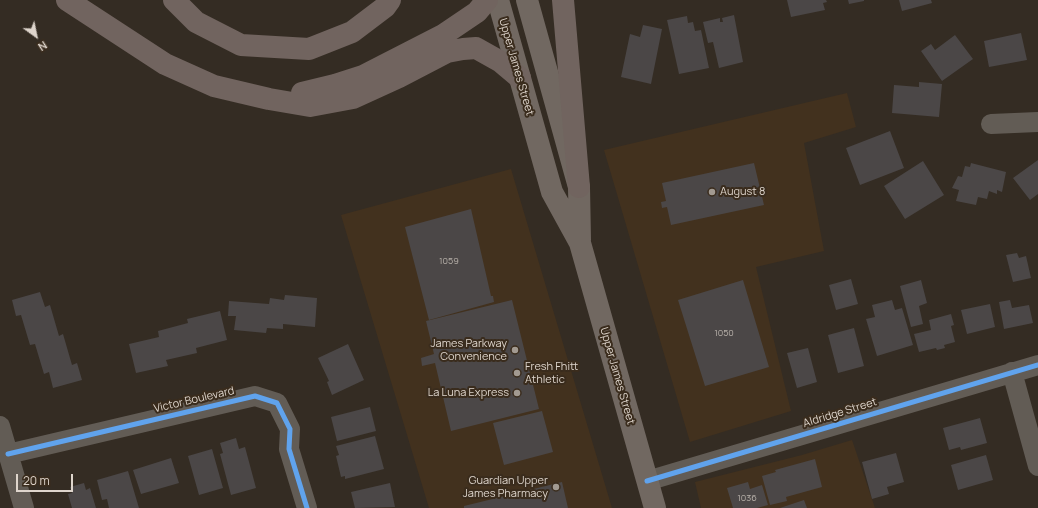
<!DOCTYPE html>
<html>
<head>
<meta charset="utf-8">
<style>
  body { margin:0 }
  #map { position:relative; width:1038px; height:508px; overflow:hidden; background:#342c23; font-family:Manrope,sans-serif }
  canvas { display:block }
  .north { position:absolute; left:16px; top:16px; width:40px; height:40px; -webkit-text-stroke:3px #3a2c1d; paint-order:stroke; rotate:147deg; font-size:11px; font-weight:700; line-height:16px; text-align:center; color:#ded5cc }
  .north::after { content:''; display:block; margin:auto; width:14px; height:18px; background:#ded5cc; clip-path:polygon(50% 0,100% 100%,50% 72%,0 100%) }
  .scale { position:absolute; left:16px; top:474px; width:57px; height:18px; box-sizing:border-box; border:2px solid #ded5cc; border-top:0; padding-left:5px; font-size:12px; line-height:14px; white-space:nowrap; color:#ded5cc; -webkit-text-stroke:3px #3a2c1d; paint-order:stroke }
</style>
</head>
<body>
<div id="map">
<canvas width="1038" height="508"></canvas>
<div class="north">N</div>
<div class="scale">20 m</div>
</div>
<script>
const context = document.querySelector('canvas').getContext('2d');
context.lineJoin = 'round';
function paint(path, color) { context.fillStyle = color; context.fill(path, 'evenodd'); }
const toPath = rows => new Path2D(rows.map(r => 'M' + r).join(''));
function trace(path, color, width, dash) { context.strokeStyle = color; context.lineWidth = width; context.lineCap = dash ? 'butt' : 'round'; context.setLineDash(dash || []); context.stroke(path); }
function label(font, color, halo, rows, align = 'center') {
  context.font = font + ' Manrope,sans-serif'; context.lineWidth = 4; context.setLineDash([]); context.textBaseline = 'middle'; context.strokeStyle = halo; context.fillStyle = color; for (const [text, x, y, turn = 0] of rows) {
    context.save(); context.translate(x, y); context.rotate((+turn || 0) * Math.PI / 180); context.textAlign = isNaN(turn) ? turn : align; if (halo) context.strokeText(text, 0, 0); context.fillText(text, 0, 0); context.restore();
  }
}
const built = toPath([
  [847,93,856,127,804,143,824,251,756,267,791,411,690,442,604,150],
  [511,169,612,508,429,508,341,215],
  [852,440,875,508,701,508,695,482,802,455]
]);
const building = toPath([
  [787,0,826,0,827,2,823,3,825,10,791,17],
  [848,0,864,0,864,1,849,4],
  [899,0,931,0,932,3,902,11],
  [734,15,743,62,719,68,713,42,708,43,703,22,720,18,720,22,723,22,722,18],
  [687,16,688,23,693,22,695,31,701,30,709,68,679,74,667,20],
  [643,25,662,29,651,84,621,77,630,34,640,37],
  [1021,33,1027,60,989,67,984,41],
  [955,35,973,59,942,81,921,51,931,44,935,50],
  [919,82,942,84,939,117,892,113,894,85,919,87],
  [890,131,904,168,860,185,846,148],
  [1038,160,1038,194,1030,200,1013,178],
  [923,161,944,195,905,219,884,186],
  [754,163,764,205,671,225,667,207,662,208,661,202,666,201,662,183],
  [971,163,1006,172,1002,192,997,190,997,194,989,191,987,199,978,197,976,205,956,201,959,190,952,188,958,176,962,177,965,166,970,167],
  [471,209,491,296,493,296,494,302,429,320,405,227],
  [1017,253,1019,258,1026,256,1031,278,1013,282,1006,255],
  [851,279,858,304,836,310,829,285],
  [743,280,769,367,705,386,678,300],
  [921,280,927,303,919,306,923,324,911,327,900,286],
  [40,292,45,307,50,305,59,336,63,334,72,365,77,363,82,380,53,388,49,372,44,374,35,344,30,345,21,315,16,316,12,300],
  [285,295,317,298,315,327,283,324,283,329,267,328,266,333,234,330,236,316,228,316,229,301,269,304,270,298,284,300],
  [512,300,539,409,451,431,435,363,422,366,421,358,434,354,426,321],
  [892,300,895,310,902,308,913,345,877,356,866,319,875,317,872,305],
  [1010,300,1012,308,1029,305,1033,323,1004,329,999,302],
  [990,304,995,327,967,334,961,310],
  [220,311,227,340,196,348,197,353,166,360,168,366,136,373,129,344,159,337,158,331,188,323,187,319],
  [951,314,954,325,951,326,955,342,944,345,945,348,937,350,936,348,919,352,914,334,931,330,929,320],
  [854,328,864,366,838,373,828,335],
  [348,344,364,380,332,395,327,382,329,381,318,358],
  [808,348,817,382,797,388,787,353],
  [370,407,376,431,337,441,331,417],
  [542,411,553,452,504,465,493,423],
  [980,418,987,443,961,450,960,447,949,450,943,428],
  [375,436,384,469,345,479,345,476,341,477,336,456,339,455,336,446],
  [236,438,239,449,245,447,256,488,231,495,220,454,223,453,220,443],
  [212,449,223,488,199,495,188,456],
  [896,453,904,482,887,487,889,494,872,499,862,462],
  [986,455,993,480,958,490,951,465],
  [171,458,179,483,141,494,133,470],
  [815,459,822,487,786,497,787,501,770,505,762,476,776,472,775,470],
  [128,471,139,508,109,508,107,499,102,500,97,480],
  [562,482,568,508,464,508,464,506],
  [748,482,750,489,762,485,768,505,757,508,733,508,727,488],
  [84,483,86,490,90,488,96,508,72,508,68,494,72,493,70,487],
  [390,483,395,507,355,508,351,492],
  [804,500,807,508,780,508]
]);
const street = toPath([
  [991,124,1038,122],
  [1012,372,1038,466],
  [0,426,24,508],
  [8,454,255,396,277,403,290,429,289,449,307,508],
  [647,481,1038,365]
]);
const primary = toPath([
  [498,0,552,192,580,243,655,508],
  [527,0,579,187,580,240]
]);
const highway = toPath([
  [67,0,165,64,214,86,269,99,310,106,353,98,399,77,447,52,463,49,476,48,501,62,520,78],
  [174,0,196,22,241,45,309,49,352,32,385,7,390,0],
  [563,0,579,187],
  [302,93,335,85,363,76,443,35,477,12,487,0]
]);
const cycleway = toPath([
  [8,454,255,396,277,403,290,429,289,449,307,508],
  [647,481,1038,365]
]);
const markers = [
  [712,192,4,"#a29a91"],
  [515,350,4,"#a29a91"],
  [517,373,4,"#a29a91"],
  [517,393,4,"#a29a91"],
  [556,487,4,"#a29a91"]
];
const numberNames = [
  ["1059",449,261],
  ["1050",724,333],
  ["1036",747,498]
];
const streetNames = [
  ["Upper James Street",516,67,74],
  ["Upper James Street",617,376,74],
  ["Victor Boulevard",194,400,-13],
  ["Aldridge Street",840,413,-17]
];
const poiNames = [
  ["August 8",720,192,"left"],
  ["James Parkway",507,344],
  ["Convenience",507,357],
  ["Fresh Fhitt",525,367,"left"],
  ["Athletic",525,380,"left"],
  ["La Luna Express",509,393],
  ["Guardian Upper",548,481],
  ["James Pharmacy",548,494]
];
paint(built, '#42311e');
paint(building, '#4b4747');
trace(street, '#625c55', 20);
trace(primary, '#716861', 22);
trace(highway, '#71645f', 22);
trace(cycleway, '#60a3ed', 5);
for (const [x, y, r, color] of markers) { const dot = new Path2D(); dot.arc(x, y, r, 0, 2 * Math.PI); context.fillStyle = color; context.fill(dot); trace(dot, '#3a2c1d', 1.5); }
label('9px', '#b9b2ab', null, numberNames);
label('11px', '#ded5cc', '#3a2c1d', streetNames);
label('11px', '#ded5cc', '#3a2c1d', poiNames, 'right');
</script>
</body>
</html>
